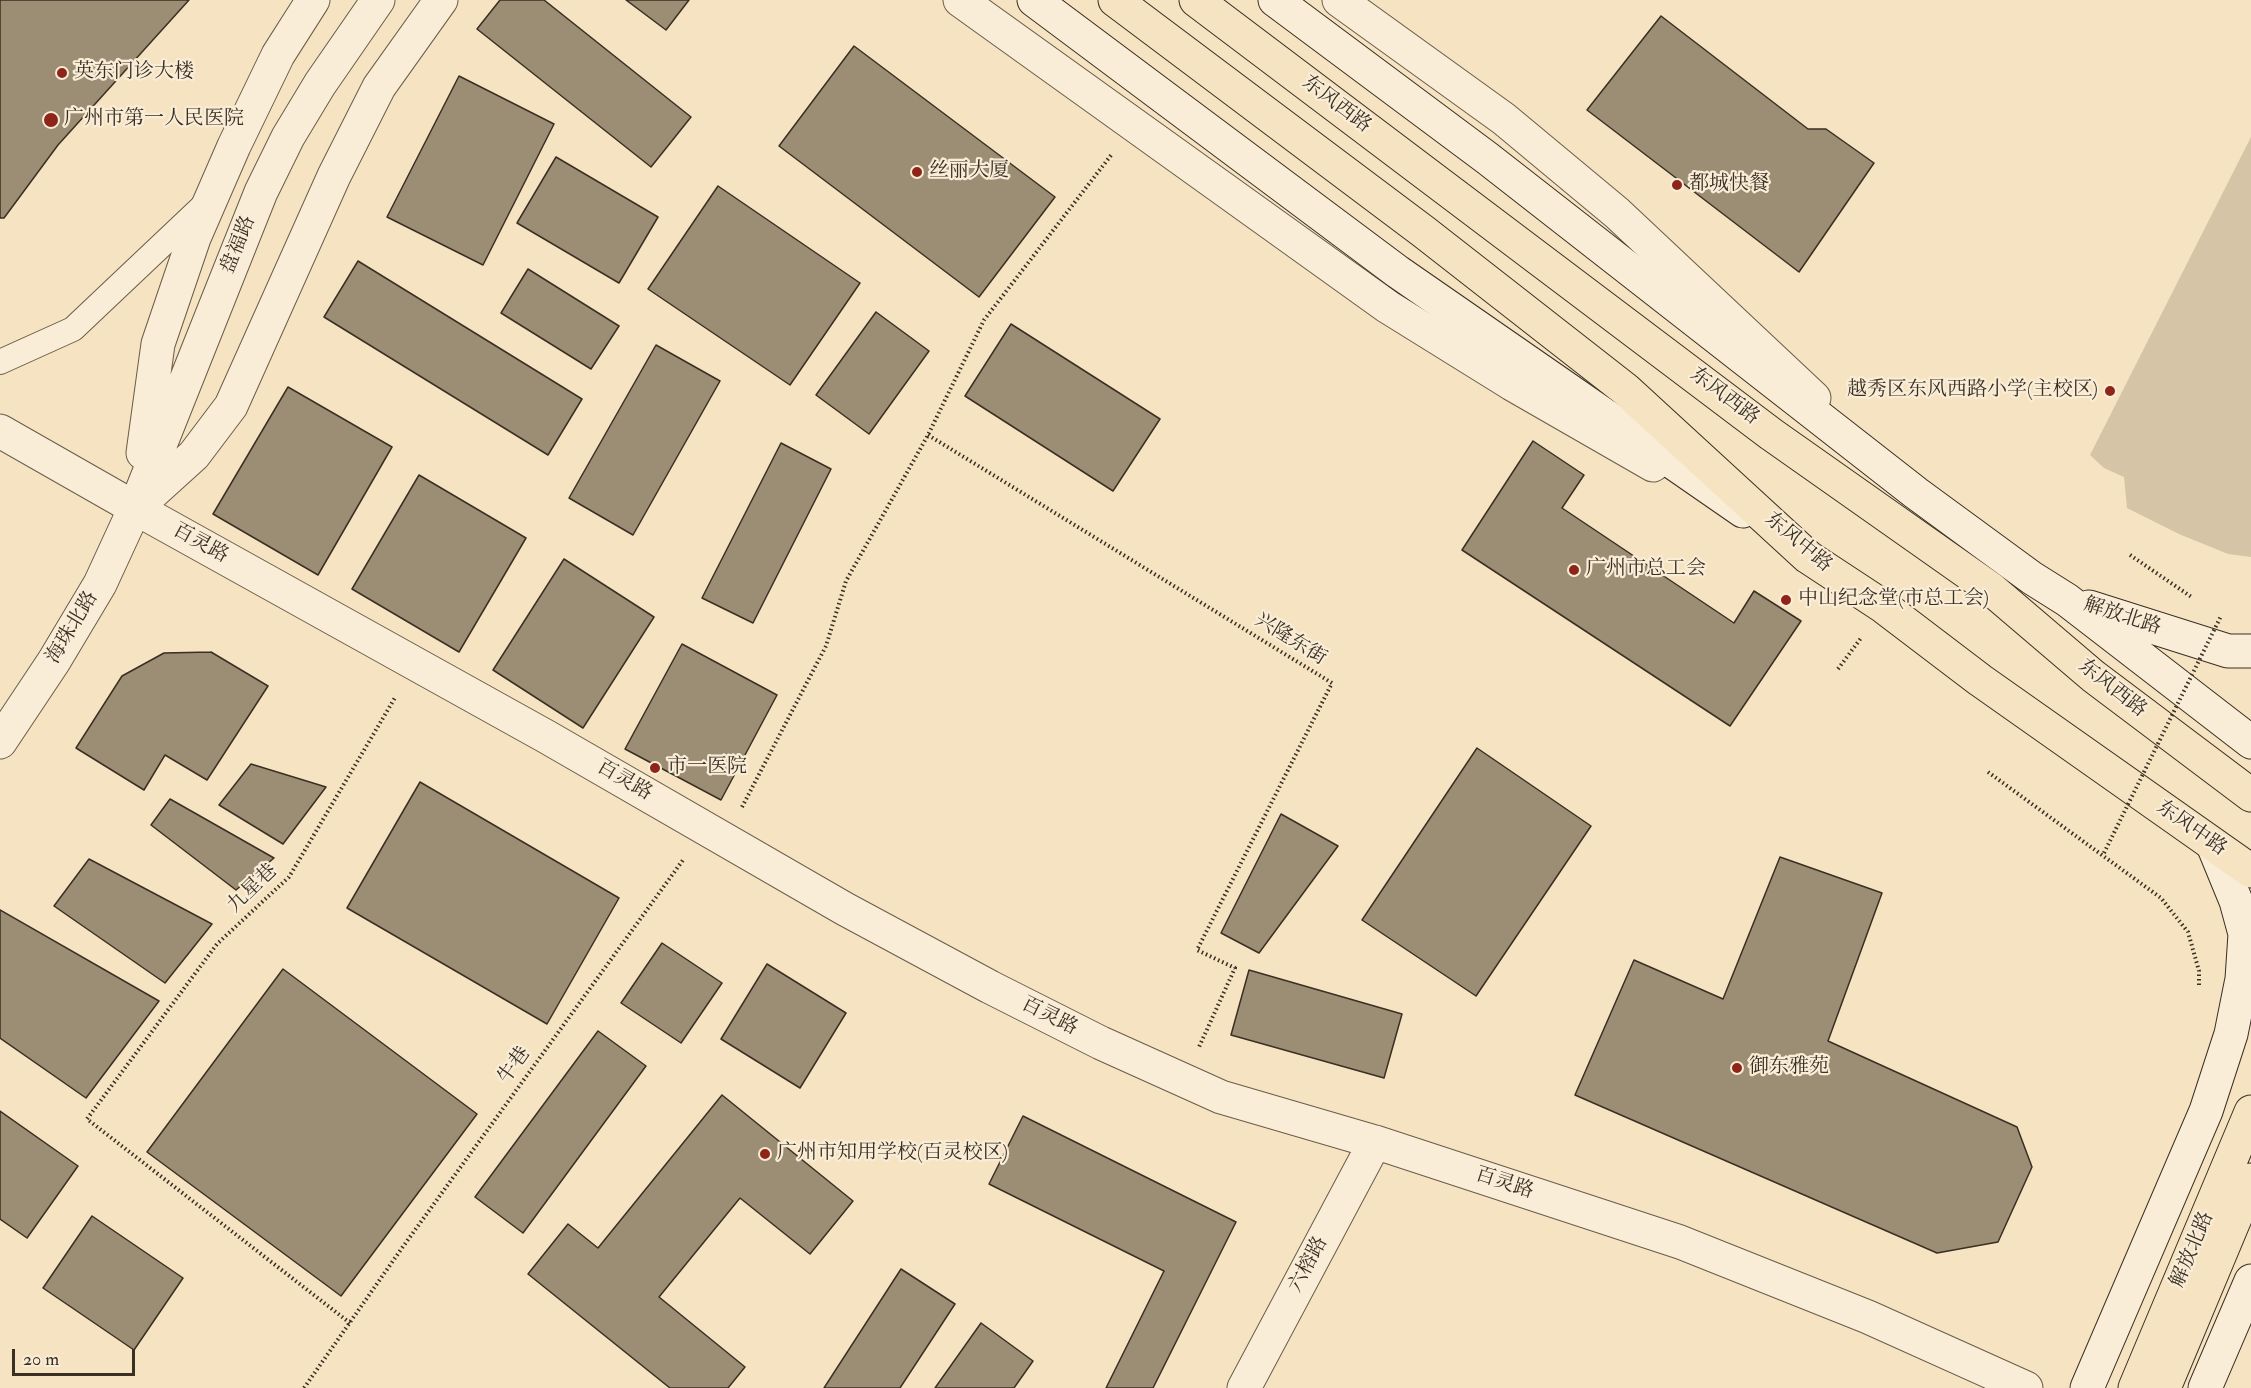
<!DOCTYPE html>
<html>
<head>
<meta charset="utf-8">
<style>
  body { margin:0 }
  #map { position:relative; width:2251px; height:1388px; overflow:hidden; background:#f6e3c1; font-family:"IM FELL Double Pica",serif }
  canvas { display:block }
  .scale { position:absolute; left:12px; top:1349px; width:123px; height:27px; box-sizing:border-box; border:3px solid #3a2f23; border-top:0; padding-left:8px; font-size:18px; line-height:21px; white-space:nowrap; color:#3a2f23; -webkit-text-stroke:4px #f9edd7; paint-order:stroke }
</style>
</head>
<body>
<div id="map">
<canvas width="2251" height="1388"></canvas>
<div class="scale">20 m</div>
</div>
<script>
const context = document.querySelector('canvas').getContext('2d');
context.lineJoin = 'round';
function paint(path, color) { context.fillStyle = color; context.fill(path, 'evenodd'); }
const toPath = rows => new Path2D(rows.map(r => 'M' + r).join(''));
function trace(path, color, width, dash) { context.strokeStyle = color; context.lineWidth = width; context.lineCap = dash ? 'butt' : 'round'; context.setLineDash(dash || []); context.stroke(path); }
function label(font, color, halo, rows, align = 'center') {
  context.font = font + ' "IM FELL Double Pica","Noto Serif SC",serif'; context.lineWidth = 4.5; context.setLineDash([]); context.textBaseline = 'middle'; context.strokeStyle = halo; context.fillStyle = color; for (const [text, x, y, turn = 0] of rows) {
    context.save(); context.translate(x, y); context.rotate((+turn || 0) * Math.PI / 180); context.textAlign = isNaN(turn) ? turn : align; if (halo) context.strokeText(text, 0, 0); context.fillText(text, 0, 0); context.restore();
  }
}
const green = toPath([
  [2251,137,2251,557,2228,554,2179,534,2127,508,2124,477,2104,468,2090,455]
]);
const building = toPath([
  [0,0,189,0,58,145,4,218,0,218,0,0],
  [500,0,544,0,691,117,651,167,477,29,500,0],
  [626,0,689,0,666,30,626,0],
  [1661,16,1808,129,1826,129,1874,163,1799,272,1587,110,1661,16],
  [854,46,1055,197,979,297,779,146,854,46],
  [459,76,554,124,483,265,387,217,459,76],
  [556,157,658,217,619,283,517,223,556,157],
  [718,186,860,283,790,385,648,289,718,186],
  [358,261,582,399,548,455,324,317,358,261],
  [528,269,619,326,591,369,501,313,528,269],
  [876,312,929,351,869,434,816,395,876,312],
  [1011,324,1160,419,1113,491,965,396,1011,324],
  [656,345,720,381,633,535,569,498,656,345],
  [288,387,392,447,318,575,213,514,288,387],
  [1533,441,1584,475,1562,508,1734,623,1754,591,1801,621,1730,726,1462,550,1533,441],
  [781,443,831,469,753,623,702,598,781,443],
  [419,475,526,538,459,652,352,589,419,475],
  [564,559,654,617,583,728,493,670,564,559],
  [682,644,777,695,721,800,625,749,682,644],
  [211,652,268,686,207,780,165,755,144,790,76,748,122,676,164,653,211,652],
  [1477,748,1591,826,1476,996,1362,920,1477,748],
  [251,764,326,787,283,844,219,805,251,764],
  [420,782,619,898,547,1024,347,908,420,782],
  [170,799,274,858,236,890,151,825,170,799],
  [1281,814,1338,846,1259,953,1221,933,1281,814],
  [1780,857,1882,893,1828,1041,2017,1127,2032,1167,1998,1242,1937,1253,1575,1095,1634,960,1723,999,1780,857],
  [89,859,212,924,165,983,54,906,89,859],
  [0,910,159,1001,86,1098,0,1038,0,910],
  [662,943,722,983,681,1043,621,1003,662,943],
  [767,964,846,1013,800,1088,721,1039,767,964],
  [283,969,477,1114,341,1296,147,1152,283,969],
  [1249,970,1402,1014,1384,1078,1231,1035,1249,970],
  [598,1031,646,1066,523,1233,475,1197,598,1031],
  [722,1095,853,1201,810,1254,740,1198,659,1297,745,1367,728,1388,670,1388,528,1274,568,1224,598,1248,722,1095],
  [0,1111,78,1166,27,1238,0,1219,0,1111],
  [1023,1116,1236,1222,1153,1388,1106,1388,1164,1271,989,1184,1023,1116],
  [92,1216,183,1278,134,1350,43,1288,92,1216],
  [901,1269,955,1304,900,1388,824,1388,901,1269],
  [981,1323,1033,1361,1014,1388,935,1388,981,1323]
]);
const path = toPath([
  [928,435,1332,683,1197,950,1235,968,1199,1047],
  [2130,555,2193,598],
  [1838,669,1861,638],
  [1988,772,2161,898,2188,932,2199,971,2199,987],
  [742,807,826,646,846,581,928,435,984,320,1112,154],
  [350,1323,87,1119,217,944,289,877,396,696],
  [304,1388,402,1248,683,860]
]);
const service = toPath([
  [0,362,73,329,203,206]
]);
const minor = toPath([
  [0,431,135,508]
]);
const tertiary = toPath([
  [960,0,1388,307,1512,384,1653,465],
  [1339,0,1504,119,1617,213,1814,398],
  [143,453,158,344,194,238,234,146,278,55,313,0],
  [141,503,194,455,231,406,334,176,379,87,441,0],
  [135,508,547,737,845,909,990,987,1101,1043,1221,1097,1375,1142,1680,1242,1868,1317,2026,1388],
  [0,742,54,661,100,584,135,508,261,192,288,137,320,84,378,0],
  [1244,1388,1375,1142]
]);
const secondary = toPath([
  [1034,0,1398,272,1743,511],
  [1275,0,1487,158,1916,493,2032,578,2067,600,2251,742],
  [2089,607,2228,651,2251,651],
  [2087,1388,2206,1111,2231,1034,2242,979,2245,934,2236,901,2213,845],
  [2205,1388,2251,1281]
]);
const primary = toPath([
  [2135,1388,2251,1112],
  [2164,1388,2251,1180]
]);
const trunk = toPath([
  [1115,0,1424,232,1625,389,1808,557,1884,607,1980,680,2251,871],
  [1196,0,1771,434,1991,589,2093,676,2251,795]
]);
const pathBridge = toPath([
  [2104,853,2221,616]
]);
const markers = [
  [62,73,6,"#8f2418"],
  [51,120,8,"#8f2418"],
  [917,172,6,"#8f2418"],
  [1677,185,6,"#8f2418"],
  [2110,391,6,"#8f2418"],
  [1574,570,6,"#8f2418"],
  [1786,600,6,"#8f2418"],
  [655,768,6,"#8f2418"],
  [1737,1068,6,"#8f2418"],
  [765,1154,6,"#8f2418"]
];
const poiNames = [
  ["英东门诊大楼",74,73],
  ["广州市第一人民医院",64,120],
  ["丝丽大厦",929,172],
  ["都城快餐",1689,185],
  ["越秀区东风西路小学(主校区)",2098,391,"right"],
  ["广州市总工会",1586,570],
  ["中山纪念堂(市总工会)",1798,600],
  ["市一医院",667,768],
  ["御东雅苑",1749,1068],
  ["广州市知用学校(百灵校区)",777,1154]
];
const streetNames = [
  ["东风西路",1336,105,37],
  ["盘福路",239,245,-68],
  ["东风西路",1724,397,37],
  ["东风中路",1798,543,40],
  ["百灵路",200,544,29],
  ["解放北路",2122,617,18],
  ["海珠北路",73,628,-59],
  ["兴隆东街",1290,640,32],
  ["东风西路",2112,689,38],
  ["百灵路",624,781,30],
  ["东风中路",2191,829,35],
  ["九星巷",253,889,-44],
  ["百灵路",1049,1017,27],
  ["牛巷",515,1066,-54],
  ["百灵路",1504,1184,18],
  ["解放北路",2193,1250,-67],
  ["六榕路",1309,1265,-62]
];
paint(green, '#d6c4a6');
paint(building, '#9c8d75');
trace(building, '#3a2f23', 1.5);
trace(service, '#695c4a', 26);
trace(minor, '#695c4a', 35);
trace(tertiary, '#695c4a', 35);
trace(secondary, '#3a2f23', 35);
trace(primary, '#3a2f23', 35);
trace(trunk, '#3a2f23', 35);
trace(path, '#3a2f23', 4, [1.5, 3]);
trace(service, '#f9edd7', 24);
trace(minor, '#f9edd7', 33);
trace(tertiary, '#f9edd7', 33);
trace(secondary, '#f9edd7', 33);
trace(primary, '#f6e3c1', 33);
trace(trunk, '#f6e3c1', 33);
trace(pathBridge, '#3a2f23', 4, [1.5, 3]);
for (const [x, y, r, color] of markers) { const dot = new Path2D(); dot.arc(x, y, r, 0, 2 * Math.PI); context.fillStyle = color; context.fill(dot); trace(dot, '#f9edd7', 2); }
label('20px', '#3a2f23', '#f9edd7', poiNames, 'left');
label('20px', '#3a2f23', '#f9edd7', streetNames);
</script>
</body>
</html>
